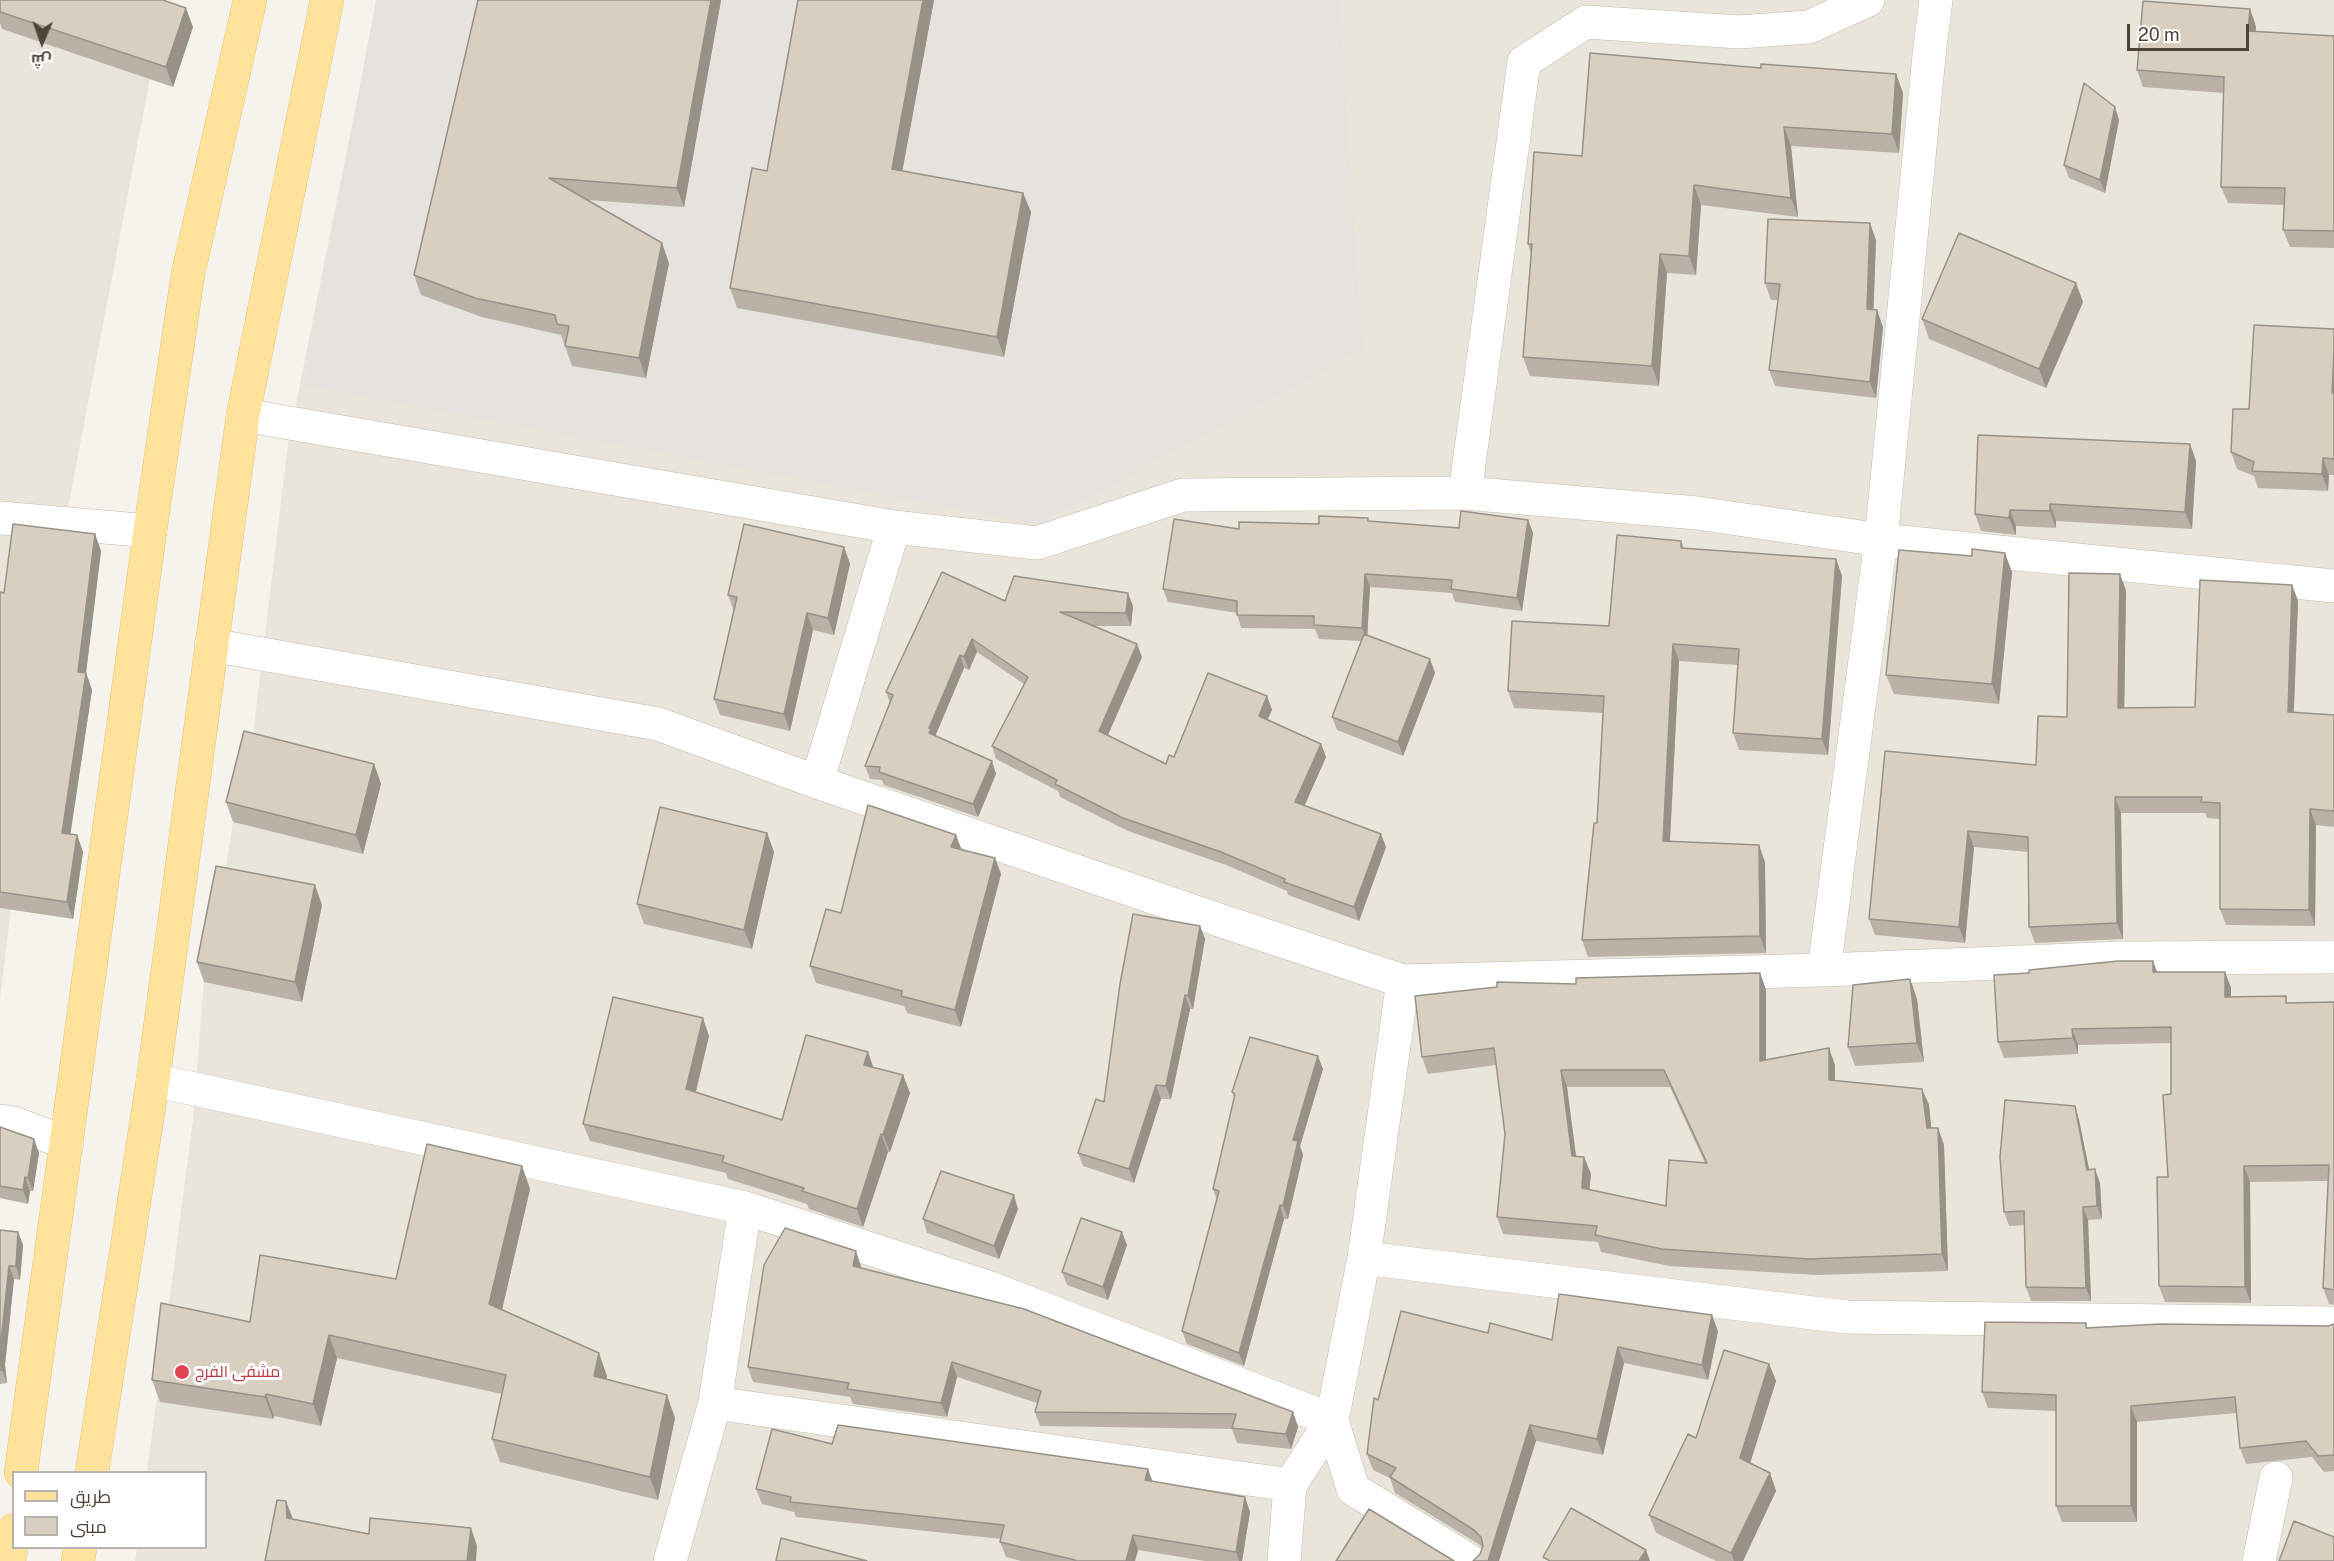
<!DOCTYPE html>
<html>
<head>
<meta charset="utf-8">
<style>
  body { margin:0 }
  #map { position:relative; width:2334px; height:1561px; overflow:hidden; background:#f6f3ec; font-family:"Public Sans",Cairo,sans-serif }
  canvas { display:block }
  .legend { position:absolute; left:12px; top:1471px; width:195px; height:78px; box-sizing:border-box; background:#fff; border:2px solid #b7b4b0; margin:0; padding:8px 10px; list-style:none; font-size:18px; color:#4b4439 }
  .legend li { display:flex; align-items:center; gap:12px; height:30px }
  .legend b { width:30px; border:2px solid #b7b4b0 }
  .north { position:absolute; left:12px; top:12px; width:60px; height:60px; -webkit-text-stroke:4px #fff; paint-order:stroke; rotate:182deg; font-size:16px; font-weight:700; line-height:24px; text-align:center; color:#4b4439 }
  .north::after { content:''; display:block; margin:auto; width:21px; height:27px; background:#4b4439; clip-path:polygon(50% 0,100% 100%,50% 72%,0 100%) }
  .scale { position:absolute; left:2127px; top:24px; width:122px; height:27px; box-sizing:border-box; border:3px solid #4b4439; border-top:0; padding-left:8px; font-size:18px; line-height:21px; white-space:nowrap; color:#4b4439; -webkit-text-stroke:4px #fff; paint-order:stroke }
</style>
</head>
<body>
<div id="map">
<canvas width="2334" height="1561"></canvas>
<ul class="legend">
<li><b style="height:8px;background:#ffe39c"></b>طريق</li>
<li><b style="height:16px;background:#d8cfc1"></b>مبنى</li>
</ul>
<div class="north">ش</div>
<div class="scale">20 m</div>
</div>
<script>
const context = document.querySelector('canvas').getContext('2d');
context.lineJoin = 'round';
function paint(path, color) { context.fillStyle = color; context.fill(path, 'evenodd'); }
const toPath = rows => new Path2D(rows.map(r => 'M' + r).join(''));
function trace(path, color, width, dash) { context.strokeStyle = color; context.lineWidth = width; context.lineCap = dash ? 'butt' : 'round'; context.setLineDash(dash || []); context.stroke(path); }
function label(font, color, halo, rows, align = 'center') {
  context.font = font + ' "Public Sans",Cairo,sans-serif'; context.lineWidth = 6; context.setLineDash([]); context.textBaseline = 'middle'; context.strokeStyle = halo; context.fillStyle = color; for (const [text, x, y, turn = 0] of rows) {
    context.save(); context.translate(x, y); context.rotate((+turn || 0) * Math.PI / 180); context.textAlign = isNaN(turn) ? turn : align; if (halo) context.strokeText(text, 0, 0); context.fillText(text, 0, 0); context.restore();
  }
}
const residential = toPath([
  [0,0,165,0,46,623,0,999],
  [377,0,2334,0,2334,1561,135,1561,137,1548,206,1548,206,1472,147,1472,193,1120,204,981,223,885,233,822,251,751,288,444]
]);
const industrial = toPath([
  [376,0,1339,0,1362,349,1039,524,305,385]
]);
const minor = toPath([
  [243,415,894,527,1037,543,1183,495,1465,493,1697,513,1881,540,2334,586],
  [1465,493,1524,62,1586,22,1739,32,1809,27,1868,0],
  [0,518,150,531],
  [211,645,658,724,817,782,1216,919,1403,981,1824,970,2123,958,2334,957],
  [817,782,894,527],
  [1824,970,1881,540,1930,46,1936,0],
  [153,1080,745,1208,990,1288,1332,1420,1353,1489,1470,1561],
  [0,1121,13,1123,67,1143],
  [1364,1258,1846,1317,2334,1323],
  [715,1403,1290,1485],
  [670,1561,715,1403,745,1208],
  [1284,1561,1290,1485,1332,1420,1364,1258,1403,981],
  [2259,1561,2276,1478]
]);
const primary = toPath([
  [21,1472,150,531,188,274,250,0],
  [92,1472,153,1080,243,415,327,0],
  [9,1561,14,1530],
  [78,1561,80,1548]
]);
const wall = toPath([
  [0,0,193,27,173,87,2,29,0,23],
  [721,0,684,207,587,200,669,263,646,378,572,366,565,346,566,344,564,344,561,335,482,317,421,295,414,275],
  [798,0,934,0,902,171,1023,193,1031,212,1004,357,737,308,730,288,767,171],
  [2256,26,2256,31,2334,36,2334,248,2290,247,2283,230,2284,205,2228,203,2221,187,2224,93,2143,87,2137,70],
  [1761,68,1896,74,1903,93,1899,153,1791,146,1798,217,1701,205,1696,275,1667,273,1659,386,1530,376,1523,357,1531,254,1528,244,1582,156],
  [2119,120,2105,193,2069,178,2064,165],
  [1876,240,1873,310,1883,327,1876,398,1775,386,1769,370,1778,300,1771,300,1765,283],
  [2083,302,2046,388,1929,339,1922,319],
  [2334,329,2334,475,2329,475,2328,491,2258,488,2254,476,2237,469,2231,452,2249,409],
  [2190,444,2196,461,2192,529,2056,521,2056,528,2016,526,2016,535,1981,531,1975,514],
  [1528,520,1533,533,1522,611,1455,602,1452,593,1370,587,1367,635,1430,659,1435,673,1403,756,1337,730,1332,717,1361,641,1319,639,1315,629,1241,628,1237,613,1168,602,1163,589,1239,529,1369,522,1459,528],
  [95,534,101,551,86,673,92,690,70,834,77,835,83,852,73,919,0,908,0,592,4,593],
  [1681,541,1684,548,1836,559,1842,576,1828,755,1739,750,1733,733,1738,665,1679,661,1670,842,1765,862,1766,953,1588,957,1582,940,1597,823,1603,713,1514,708,1508,691,1609,626],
  [844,547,850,564,834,635,813,630,790,731,720,715,714,699,734,611,728,595],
  [2012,572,1999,704,1894,694,1886,675],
  [2292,585,2298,601,2294,712,2334,715,2334,827,2316,825,2315,926,2226,925,2220,909,2220,819,2207,818,2205,813,2121,813,2123,939,2035,943,2029,927,2028,852,1974,847,1965,943,1875,935,1869,919,2036,765,2067,717,2126,590,2124,708,2195,707],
  [1005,601,1133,606,1131,626,1094,626,1142,657,1108,735,1166,764,1174,757,1267,696,1272,710,1267,720,1321,744,1326,757,1304,806,1386,847,1359,921,1288,895,1287,891,1226,865,1128,831,1060,797,1058,791,996,759,992,746,1024,684,977,652,969,670,964,668,935,736,996,774,978,817,884,785,882,780,870,779,865,766,890,703,886,692],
  [374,764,381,784,363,854,233,822,226,802],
  [767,833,774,852,752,949,644,924,637,904],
  [956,835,962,850,995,858,1001,874,961,1027,907,1013,904,1006,816,983,810,966,841,913],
  [322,905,302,1002,204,982,197,962],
  [1200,926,1205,939,1193,1009,1190,1009,1171,1099,1161,1099,1134,1183,1083,1166,1078,1153,1104,1102],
  [2153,961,2157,972,2225,972,2231,988,2231,997,2288,1003,2334,1002,2334,1305,2329,1304,2323,1288,2328,1181,2250,1182,2251,1303,2165,1302,2159,1286,2168,1177,2171,1094,2171,1043,2078,1045,2078,1054,2004,1058,1998,1042,2029,973],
  [1760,973,1766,990,1766,1060,1835,1065,1835,1080,1922,1089,1929,1105,1931,1128,1938,1128,1944,1145,1948,1271,1816,1275,1669,1266,1601,1252,1598,1242,1503,1234,1497,1217,1505,1134,1496,1065,1428,1074,1422,1057,1576,984],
  [1567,1087,1670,1087,1705,1163,1666,1206,1589,1189,1591,1174,1584,1157,1576,1156],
  [1910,979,1917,999,1924,1062,1855,1066,1848,1047],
  [709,1036,696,1092,782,1120,873,1067,903,1075,910,1093,890,1152,888,1152,863,1227,809,1209,807,1204,728,1179,726,1173,590,1141,583,1124],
  [1323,1069,1300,1146,1303,1155,1288,1219,1284,1219,1244,1366,1187,1344,1182,1331,1217,1201,1213,1189,1234,1098,1232,1092],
  [2075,1106,2079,1120,2089,1170,2100,1183,2102,1219,2088,1220,2091,1301,2031,1301,2026,1287,2024,1225,2009,1226,2004,1212],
  [0,1127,34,1139,39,1153,33,1191,30,1191,28,1204,0,1198],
  [522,1166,530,1189,502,1310,607,1376,606,1379,675,1418,658,1500,500,1462,492,1439,502,1394,337,1358,321,1426,274,1416,273,1419,160,1402,152,1380,250,1322,396,1279],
  [1018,1209,999,1259,927,1233,923,1219],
  [0,1230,18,1232,23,1245,20,1280,14,1279,5,1365,7,1383,0,1384],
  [1127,1245,1108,1300,1067,1285,1062,1272],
  [861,1266,861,1268,1293,1412,1298,1427,1291,1449,1237,1443,1232,1429,1040,1426,1035,1412,1037,1403,957,1377,947,1417,853,1404,850,1397,753,1382,748,1367],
  [2334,1324,2334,1471,2324,1472,2312,1457,2246,1464,2240,1448,2236,1413,2137,1422,2137,1522,2062,1522,2056,1506,2056,1411,1988,1408,1982,1392,2088,1328,2328,1326],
  [1718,1331,1708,1380,1624,1363,1603,1455,1536,1441,1480,1554,1482,1548,1480,1545,1395,1493,1390,1478,1373,1470,1367,1454,1378,1400,1488,1333,1552,1340],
  [1769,1364,1776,1381,1750,1463,1770,1473,1776,1491,1743,1561,1716,1561,1656,1533,1649,1515,1696,1438],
  [832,1444,1152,1482,1245,1497,1250,1512,1242,1561,1205,1561,1138,1550,1135,1561,1021,1561,1006,1557,1000,1542,1001,1539,796,1517,794,1512,762,1504,756,1489]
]);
const shadedWall = toPath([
  [711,0,721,0,684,207,677,188],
  [923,0,934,0,899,189,892,169],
  [186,8,193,27,173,87,166,67],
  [2250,9,2256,26,2254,48,2248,31],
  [1896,74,1903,93,1899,153,1892,134],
  [2115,107,2119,120,2105,193,2100,180],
  [1784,127,1791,146,1798,217,1791,198],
  [1694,185,1701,205,1696,275,1689,256],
  [1023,193,1031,212,1004,357,997,337],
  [1870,223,1876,240,1873,326,1867,309],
  [662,243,669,263,646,378,639,358],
  [1660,254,1667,273,1659,386,1652,366],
  [2076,283,2083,302,2046,388,2039,369],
  [1877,310,1883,327,1876,398,1870,382],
  [2334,352,2334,399,2332,393],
  [2190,444,2196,461,2192,529,2185,512],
  [2323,458,2329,475,2328,491,2322,474],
  [2050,504,2056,521,2056,528,2050,511],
  [2010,510,2016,526,2016,535,2009,518],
  [1528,520,1533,533,1522,611,1517,598],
  [95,534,101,551,86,673,92,690,68,850,62,833,78,672],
  [844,547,850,564,834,635,828,618],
  [2005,553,2012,572,1999,704,1992,684],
  [1836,559,1842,576,1828,755,1822,739],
  [1365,574,1370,587,1367,641,1362,628],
  [2120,574,2126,590,2124,724,2118,708],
  [2292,585,2298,601,2293,728,2288,712],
  [1128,593,1133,606,1131,626,1126,613],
  [807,613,813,630,790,731,784,714],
  [972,639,977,652,969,670,964,657],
  [1137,644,1142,657,1104,744,1099,731],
  [1673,644,1679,661,1669,858,1663,841],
  [960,655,964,668,934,739,929,733,929,728],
  [1430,659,1435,673,1403,756,1398,742],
  [1267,696,1272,710,1263,729,1259,716],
  [1321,744,1326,757,1300,816,1295,802],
  [992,761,996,774,978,817,973,804],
  [374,764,381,784,363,854,356,835],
  [2115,797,2121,813,2123,939,2117,923],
  [2310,809,2316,825,2315,926,2309,910],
  [1968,831,1974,847,1965,943,1959,927],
  [767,833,774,852,752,949,744,930],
  [1381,834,1386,847,1359,921,1354,907],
  [77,835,83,852,73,919,67,902],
  [956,835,962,852,951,847],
  [1759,845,1765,862,1766,953,1760,936],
  [995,858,1001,874,961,1027,955,1010],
  [315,885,322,905,302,1002,295,982],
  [1200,926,1205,939,1193,1009,1188,996],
  [2153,961,2159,977,2153,972],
  [2225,972,2231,988,2231,1013,2225,997],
  [1760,973,1766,990,1766,1078,1760,1061],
  [1910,979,1917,999,1924,1062,1917,1043],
  [1185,995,1190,1009,1171,1099,1166,1086],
  [703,1018,709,1036,692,1107,686,1089],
  [2072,1029,2078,1045,2078,1054,2073,1038],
  [1829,1048,1835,1065,1835,1097,1829,1080],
  [868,1052,874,1069,864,1065],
  [1318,1056,1323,1069,1300,1146,1303,1155,1288,1219,1283,1206,1293,1140],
  [1561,1070,1567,1087,1578,1172,1572,1156],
  [903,1075,910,1093,890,1152,883,1135],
  [1156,1085,1161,1099,1134,1183,1129,1169],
  [1922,1089,1929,1105,1933,1145,1927,1128],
  [2075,1106,2079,1120,2092,1183,2087,1170],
  [1938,1128,1944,1145,1948,1271,1942,1254],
  [881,1134,888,1152,863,1227,857,1209],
  [34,1139,39,1153,33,1191,28,1178],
  [1584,1157,1591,1174,1588,1205,1582,1188],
  [522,1166,530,1189,498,1327,489,1304],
  [2244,1166,2250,1182,2251,1303,2245,1287],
  [2095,1169,2100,1183,2102,1219,2097,1206],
  [25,1177,30,1191,28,1204,23,1190],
  [1014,1195,1018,1209,999,1259,994,1246],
  [1280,1205,1284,1219,1244,1366,1239,1353],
  [2083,1207,2088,1220,2091,1301,2086,1288],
  [18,1232,23,1245,20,1280,16,1266],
  [1122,1232,1127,1245,1108,1300,1103,1287],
  [856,1251,861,1266,858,1280,853,1266],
  [9,1266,14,1279,5,1365,7,1383,2,1370,0,1351],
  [1712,1315,1718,1331,1708,1380,1702,1365],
  [329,1335,337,1358,321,1426,313,1404],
  [1618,1347,1624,1363,1603,1455,1597,1439],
  [599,1353,607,1376,602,1399,594,1376],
  [952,1362,957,1377,947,1417,941,1403],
  [1769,1364,1776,1381,1746,1476,1740,1458],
  [266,1394,274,1416,273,1419,265,1397],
  [667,1395,675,1418,658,1500,650,1477],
  [2131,1406,2137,1422,2137,1522,2131,1506],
  [1293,1412,1298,1427,1291,1449,1286,1434],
  [1530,1425,1536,1441,1499,1561,1488,1561],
  [1148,1469,1154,1485,1145,1480],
  [1770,1473,1776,1491,1743,1561,1734,1561,1731,1553],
  [1245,1497,1250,1512,1242,1561,1239,1561,1236,1552],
  [286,1501,293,1519,287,1518],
  [471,1528,477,1546,476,1561,467,1561],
  [1133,1535,1138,1550,1135,1561,1126,1561],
  [1646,1550,1650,1561,1639,1561]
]);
const building = toPath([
  [0,0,163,0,186,8,166,67,0,12,0,0],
  [478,0,711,0,677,188,549,178,662,243,639,358,565,346,569,326,557,324,555,315,475,298,414,275,478,0],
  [798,0,923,0,892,169,1023,193,997,337,730,288,752,168,767,171,798,0],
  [2143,1,2250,9,2248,31,2334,36,2334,231,2283,230,2285,188,2221,187,2224,77,2137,70,2143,1],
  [1590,53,1761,68,1761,64,1896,74,1892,134,1784,127,1791,198,1694,185,1689,256,1660,254,1652,366,1523,357,1532,244,1528,244,1534,152,1582,156,1590,53],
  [2084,83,2115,107,2100,180,2064,165,2084,83],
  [1768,219,1870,223,1867,309,1877,310,1870,382,1769,370,1780,284,1765,283,1768,219],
  [1959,233,2076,283,2039,369,1922,319,1959,233],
  [2254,325,2334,329,2334,352,2332,393,2334,393,2334,459,2323,458,2322,474,2252,471,2254,462,2231,452,2233,409,2249,409,2254,325],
  [1978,435,2190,444,2185,512,2050,504,2050,511,2010,510,2009,518,1975,514,1978,435],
  [1461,511,1528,520,1517,598,1451,589,1452,580,1365,574,1362,628,1314,625,1314,616,1237,615,1237,601,1163,589,1174,519,1239,529,1239,522,1319,524,1319,516,1368,518,1368,521,1459,528,1461,511],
  [13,524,95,534,78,672,86,673,62,833,77,835,67,902,0,892,0,592,4,593,13,524],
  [744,524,844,547,828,618,807,613,784,714,714,699,737,597,728,595,744,524],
  [1617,535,1681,541,1681,548,1836,559,1822,739,1733,733,1739,649,1673,644,1663,841,1759,845,1760,936,1582,940,1594,823,1597,823,1604,696,1508,691,1512,621,1609,626,1617,535],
  [1972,549,2005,553,1992,684,1886,675,1899,550,1972,556,1972,549],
  [942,572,1005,601,1014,576,1128,593,1126,613,1060,612,1137,644,1099,731,1166,764,1169,755,1174,757,1208,673,1267,696,1259,716,1321,744,1295,802,1381,834,1354,907,1284,882,1285,879,1221,852,1123,818,1055,784,1057,780,992,746,1028,677,972,639,964,657,960,655,929,728,931,729,929,733,992,761,973,804,879,772,880,767,865,766,893,695,886,692,942,572],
  [2069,573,2120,574,2118,708,2195,707,2200,580,2292,585,2288,712,2334,715,2334,811,2310,809,2309,910,2220,909,2220,803,2201,802,2202,797,2115,797,2117,923,2029,927,2028,837,1968,831,1959,927,1869,919,1885,751,2036,765,2038,716,2067,717,2069,573],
  [1364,634,1430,659,1398,742,1332,717,1364,634],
  [244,731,374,764,356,835,226,802,244,731],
  [868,805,956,835,951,847,995,858,955,1010,901,996,902,991,810,966,826,909,841,913,868,805],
  [660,807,767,833,744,930,637,904,660,807],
  [216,866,315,885,295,982,197,962,216,866],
  [1133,914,1200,926,1188,996,1185,995,1166,1086,1156,1085,1129,1169,1078,1153,1096,1099,1104,1102,1120,984,1133,914],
  [2118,961,2153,961,2153,972,2225,972,2225,997,2286,996,2286,1003,2334,1002,2334,1290,2323,1288,2329,1165,2244,1166,2245,1287,2159,1286,2157,1177,2168,1177,2163,1095,2171,1094,2171,1027,2072,1029,2073,1038,1998,1042,1994,975,2029,973,2029,970,2118,961],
  [1760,973,1760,1061,1829,1048,1829,1080,1922,1089,1927,1128,1938,1128,1942,1254,1809,1259,1662,1249,1595,1235,1597,1226,1497,1217,1505,1134,1494,1048,1422,1057,1415,996,1497,987,1497,982,1576,984,1576,978,1760,973],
  [1561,1070,1664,1070,1707,1163,1669,1160,1666,1206,1582,1188,1584,1157,1572,1156,1561,1070],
  [1910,979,1917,1043,1848,1047,1853,985,1910,979],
  [613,997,703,1018,686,1089,782,1120,806,1035,868,1052,864,1065,903,1075,883,1135,881,1134,857,1209,802,1191,804,1188,722,1162,724,1156,583,1124,613,997],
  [1250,1037,1318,1056,1293,1140,1298,1141,1283,1206,1280,1205,1239,1353,1182,1331,1219,1191,1213,1189,1235,1094,1232,1092,1250,1037],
  [2005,1100,2075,1106,2087,1170,2095,1169,2097,1206,2083,1207,2086,1288,2026,1287,2024,1211,2004,1212,2000,1157,2005,1100],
  [0,1127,34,1139,28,1178,25,1177,23,1190,0,1186,0,1127],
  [427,1144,522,1166,489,1304,599,1353,594,1376,667,1395,650,1477,492,1439,506,1375,329,1335,313,1404,266,1394,265,1397,152,1380,161,1303,250,1322,260,1255,396,1279,427,1144],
  [941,1171,1014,1195,994,1246,923,1219,941,1171],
  [1081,1218,1122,1232,1103,1287,1062,1272,1081,1218],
  [785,1228,856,1251,853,1266,1024,1309,1293,1412,1286,1434,1232,1428,1236,1414,1035,1412,1041,1391,952,1362,941,1403,847,1389,849,1383,748,1367,764,1265,785,1228],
  [0,1230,18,1232,16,1266,9,1266,0,1351,2,1370,0,1370,0,1230],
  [1559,1294,1712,1315,1702,1365,1618,1347,1597,1439,1530,1425,1488,1561,1473,1561,1480,1554,1483,1546,1481,1537,1474,1530,1390,1477,1396,1468,1367,1454,1374,1398,1378,1400,1401,1311,1488,1333,1490,1323,1552,1340,1559,1294],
  [1985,1322,2086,1323,2086,1328,2160,1324,2328,1326,2334,1324,2334,1455,2318,1456,2306,1441,2240,1448,2235,1397,2131,1406,2131,1506,2056,1506,2056,1395,1982,1392,1985,1322],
  [1724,1350,1769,1364,1740,1458,1770,1473,1731,1553,1649,1515,1688,1434,1696,1438,1724,1350],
  [838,1425,1148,1469,1145,1480,1245,1497,1236,1552,1133,1535,1126,1561,1075,1561,1075,1560,1000,1542,1004,1525,790,1502,791,1497,756,1489,772,1429,832,1444,838,1425],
  [277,1500,286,1501,287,1518,369,1534,370,1518,471,1528,467,1561,265,1561,277,1500],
  [1571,1508,1646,1550,1639,1561,1550,1561,1543,1557,1571,1508],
  [1369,1509,1454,1561,1336,1561,1369,1509],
  [2294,1521,2334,1537,2334,1561,2279,1561,2294,1521],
  [781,1538,867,1561,776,1561,781,1538]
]);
const markers = [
  [182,1372,8,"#e0444e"]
];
const healthNames = [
  ["مشفى الفرج",195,1372]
];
paint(residential, '#eae5da');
paint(industrial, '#e6e2dd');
trace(minor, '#c2bbae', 34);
trace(primary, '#e6c16a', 34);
trace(minor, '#fff', 33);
trace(primary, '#ffe39c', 33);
paint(wall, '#bab2a6');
paint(shadedWall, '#979187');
paint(building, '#d8cfc1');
trace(building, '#979187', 1.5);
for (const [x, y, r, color] of markers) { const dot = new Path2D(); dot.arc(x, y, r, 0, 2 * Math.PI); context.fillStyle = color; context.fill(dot); trace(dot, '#fff', 2); }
label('16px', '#be3a42', '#fff', healthNames, 'left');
</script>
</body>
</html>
